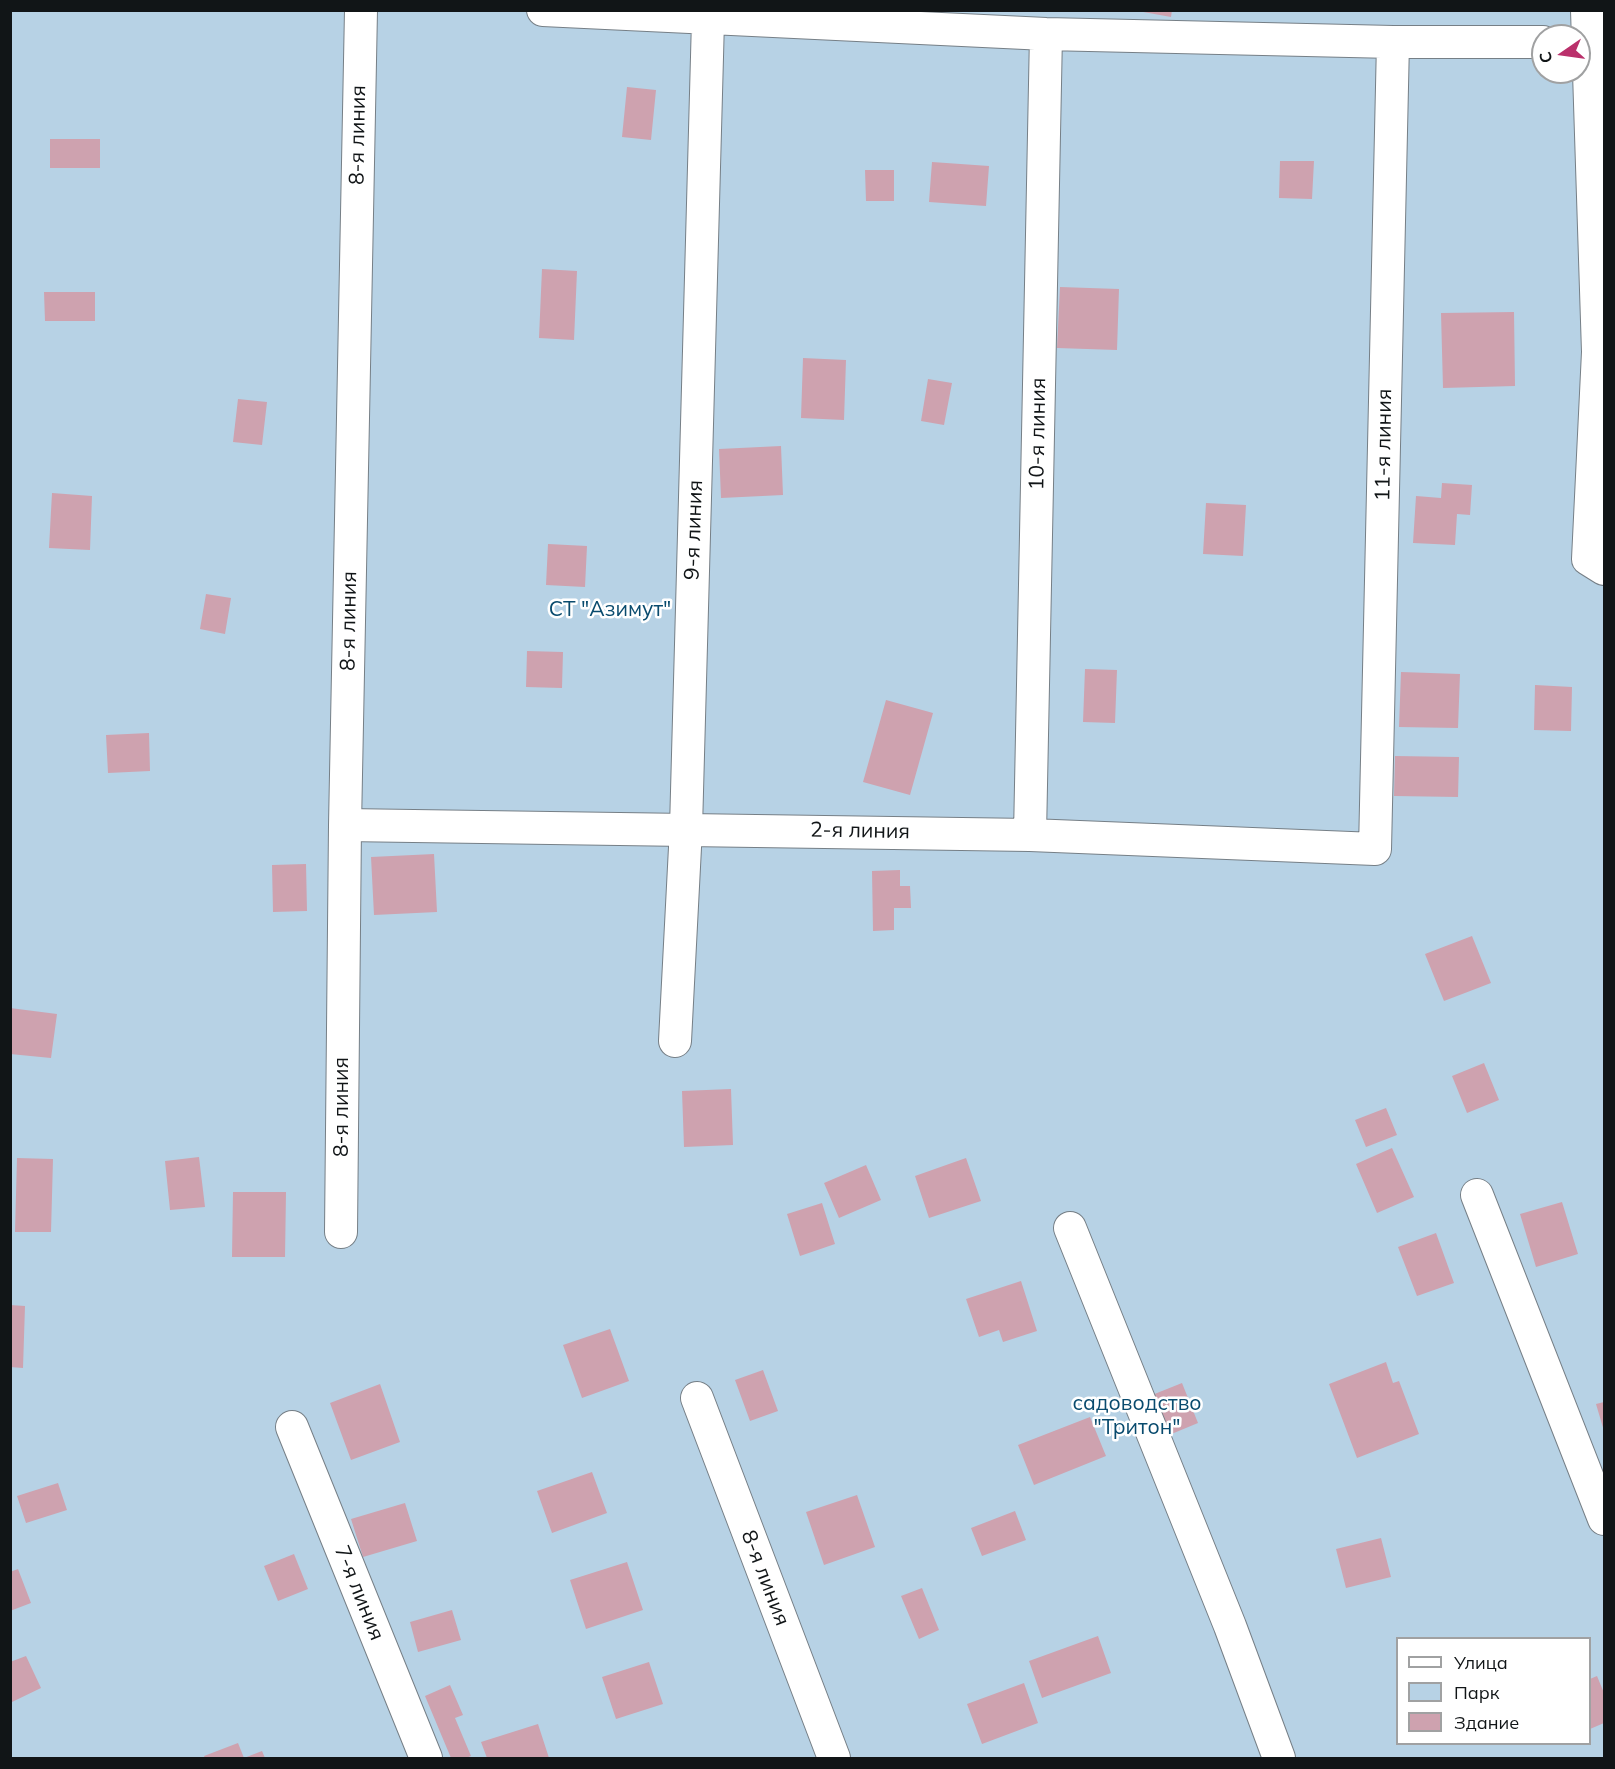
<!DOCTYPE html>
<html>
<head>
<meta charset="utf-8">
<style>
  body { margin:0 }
  #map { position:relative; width:1615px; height:1769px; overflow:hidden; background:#dae5ec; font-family:Mulish,sans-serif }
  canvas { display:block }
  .frame { position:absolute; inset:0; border:12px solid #111517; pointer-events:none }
  .legend { position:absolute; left:1396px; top:1637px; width:195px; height:108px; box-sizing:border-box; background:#fff; border:2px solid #a0a1a2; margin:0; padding:8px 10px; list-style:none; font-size:18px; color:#111517 }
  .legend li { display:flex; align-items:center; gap:12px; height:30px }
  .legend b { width:30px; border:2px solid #a0a1a2 }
  .north { position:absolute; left:1531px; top:24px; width:60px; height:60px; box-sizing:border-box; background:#fff; border:2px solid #a0a1a2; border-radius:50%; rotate:257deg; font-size:16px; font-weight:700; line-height:24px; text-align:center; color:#111517 }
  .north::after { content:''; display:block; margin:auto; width:21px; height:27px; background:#ba306b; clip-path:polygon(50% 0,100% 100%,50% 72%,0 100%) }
</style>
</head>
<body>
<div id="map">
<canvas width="1615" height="1769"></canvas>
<div class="frame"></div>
<ul class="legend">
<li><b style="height:8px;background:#fff"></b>Улица</li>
<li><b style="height:16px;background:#b7d2e5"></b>Парк</li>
<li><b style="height:16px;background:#cea2af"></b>Здание</li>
</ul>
<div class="north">С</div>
</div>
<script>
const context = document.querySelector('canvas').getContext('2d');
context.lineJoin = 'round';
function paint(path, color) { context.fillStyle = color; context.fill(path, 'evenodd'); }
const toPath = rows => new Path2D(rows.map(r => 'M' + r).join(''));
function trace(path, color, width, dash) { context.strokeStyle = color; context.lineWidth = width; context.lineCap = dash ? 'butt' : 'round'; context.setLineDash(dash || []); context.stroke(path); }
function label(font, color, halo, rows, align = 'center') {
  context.font = font + ' Mulish,sans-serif'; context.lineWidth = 5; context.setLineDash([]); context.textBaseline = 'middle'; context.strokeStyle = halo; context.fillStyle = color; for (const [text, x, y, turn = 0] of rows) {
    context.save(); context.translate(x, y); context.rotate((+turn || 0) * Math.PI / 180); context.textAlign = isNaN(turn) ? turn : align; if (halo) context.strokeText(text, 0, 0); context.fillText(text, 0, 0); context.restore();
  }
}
const green = toPath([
  [11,11,1604,11,1604,1758,11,1758],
  [1543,36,1579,36,1579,72,1543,72],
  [1398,1638,1590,1638,1590,1744,1398,1744]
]);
const building = toPath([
  [1132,10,1172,10,1171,17],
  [627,87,656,90,651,140,622,137],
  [50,139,100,139,100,168,50,168],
  [1280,161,1314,161,1312,199,1279,198],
  [932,162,989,166,986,206,929,202],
  [865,170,894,170,894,201,866,201],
  [542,269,577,271,574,340,539,338],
  [1060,287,1119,289,1117,350,1057,348],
  [44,292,95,292,95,321,45,321],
  [1514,312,1515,386,1443,388,1441,313],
  [803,358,846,360,844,420,801,418],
  [928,379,952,383,944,425,921,421],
  [238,399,267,402,262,445,233,442],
  [781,446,783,495,721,498,719,449],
  [1442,483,1472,485,1470,515,1457,514,1455,545,1413,543,1416,496,1441,498],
  [52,493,92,496,90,550,49,548],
  [1206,503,1246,505,1243,556,1203,554],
  [548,544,587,546,585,587,546,585],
  [206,594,231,598,225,634,200,629],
  [527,651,563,652,562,688,526,687],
  [1085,669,1117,670,1115,723,1083,722],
  [1401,672,1460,674,1458,728,1399,727],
  [1535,685,1572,687,1571,731,1534,730],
  [886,700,933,713,910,795,863,782],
  [149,733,150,771,108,773,106,735],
  [1395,756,1459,757,1458,797,1394,796],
  [434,854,437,912,374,915,371,857],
  [306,864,307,911,273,912,272,865],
  [900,870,900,886,910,886,911,908,894,908,894,930,873,931,872,871],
  [1472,936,1491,983,1444,1001,1425,954],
  [10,1008,57,1014,51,1058,10,1054],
  [1484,1063,1499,1100,1467,1113,1452,1076],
  [731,1089,733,1145,684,1147,682,1091],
  [1386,1108,1397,1135,1366,1147,1355,1120],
  [1392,1148,1414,1197,1377,1213,1356,1164],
  [199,1157,205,1207,170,1210,165,1161],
  [17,1158,53,1159,51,1232,15,1232],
  [966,1158,981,1201,929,1218,915,1176],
  [866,1165,881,1200,839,1218,824,1183],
  [233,1192,286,1192,285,1257,232,1257],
  [1562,1202,1578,1254,1536,1267,1520,1214],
  [822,1203,835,1244,800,1256,787,1214],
  [1436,1233,1454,1283,1417,1296,1398,1247],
  [1021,1281,1037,1331,1003,1342,999,1330,979,1337,966,1299],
  [10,1305,25,1306,23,1368,10,1367],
  [610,1329,629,1381,582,1398,563,1345],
  [1386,1362,1393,1383,1399,1381,1419,1434,1357,1458,1329,1384],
  [763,1370,778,1411,750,1421,735,1380],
  [1182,1383,1198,1423,1169,1435,1152,1395],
  [380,1384,400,1442,351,1460,330,1403],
  [1604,1402,1604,1431,1596,1404],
  [1090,1417,1106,1456,1034,1485,1018,1445],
  [592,1472,607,1513,552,1533,537,1491],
  [58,1483,67,1510,26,1523,17,1496],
  [857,1495,875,1547,824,1565,806,1512],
  [405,1503,417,1541,363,1557,351,1519],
  [1015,1511,1026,1540,982,1556,971,1528],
  [1381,1538,1391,1577,1346,1588,1336,1549],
  [294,1554,308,1589,278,1601,264,1566],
  [627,1562,643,1610,586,1629,570,1580],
  [18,1569,31,1603,10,1611,10,1572],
  [922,1588,939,1630,919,1639,901,1596],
  [452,1610,461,1640,418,1652,410,1622],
  [1098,1636,1111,1673,1042,1698,1029,1661],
  [26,1656,41,1688,12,1702,10,1662],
  [649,1662,663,1704,616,1719,602,1677],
  [1597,1676,1604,1693,1604,1723,1590,1729,1590,1679],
  [1024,1683,1038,1723,982,1744,967,1704],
  [450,1685,463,1715,455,1718,471,1756,466,1758,451,1758,425,1696],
  [538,1724,549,1758,487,1758,481,1742],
  [238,1743,244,1758,262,1751,265,1758,205,1758,204,1756]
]);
const minor = toPath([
  [543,10,1046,34,1393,42,1543,42],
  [1587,10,1598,352,1588,559,1604,569],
  [345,825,1030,835,1375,849,1393,42],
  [1030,835,1046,34],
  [675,1041,686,828,708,20],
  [1477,1195,1604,1519],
  [1070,1228,1230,1626,1279,1758],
  [341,1232,345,825,361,10],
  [697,1398,834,1758],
  [292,1427,426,1758]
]);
const streetNames = [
  ["8-я линия",358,135,-89],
  ["10-я линия",1038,434,-89],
  ["11-я линия",1384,445,-89],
  ["9-я линия",694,530,-88],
  ["8-я линия",349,621,-89],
  ["2-я линия",860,831,1],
  ["8-я линия",342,1107,-90],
  ["8-я линия",765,1578,69],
  ["7-я линия",359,1593,68]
];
const parkNames = [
  ["СТ \"Азимут\"",610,610],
  ["садоводство",1137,1404],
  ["\"Тритон\"",1137,1428]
];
paint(green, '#b7d2e5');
paint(building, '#cea2af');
trace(minor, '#767f86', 34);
trace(minor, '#fff', 32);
label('21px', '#111517', '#fff', streetNames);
label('21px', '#094b6e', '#fff', parkNames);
</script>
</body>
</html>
